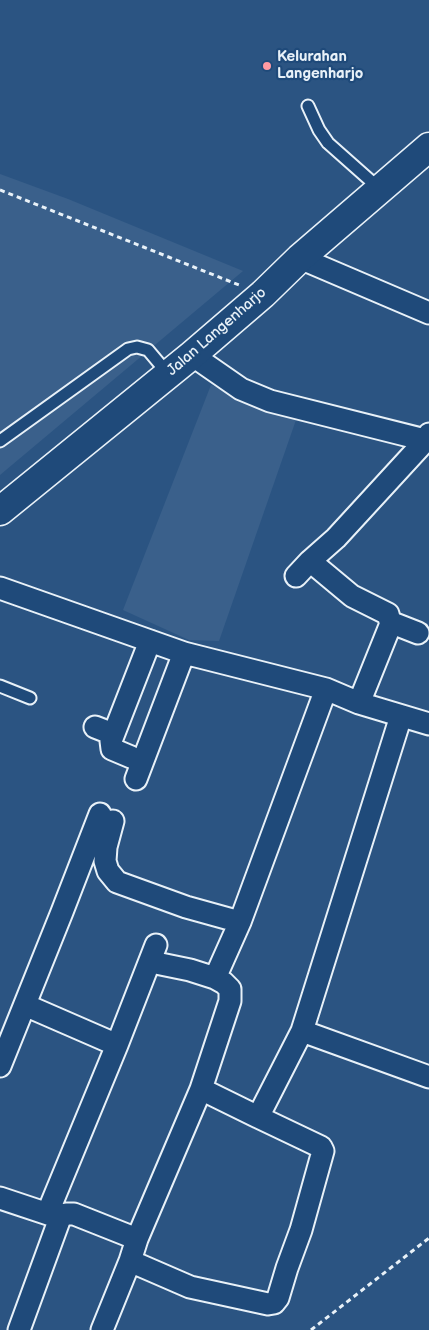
<!DOCTYPE html>
<html>
<head>
<meta charset="utf-8">
<style>
  body { margin:0 }
  canvas { display:block; background:#2b5482 }
</style>
</head>
<body>
<canvas width="429" height="1330"></canvas>
<script>
const context = document.querySelector('canvas').getContext('2d');
context.lineJoin = 'round';
function paint(path, color) { context.fillStyle = color; context.fill(path, 'evenodd'); }
const toPath = rows => new Path2D(rows.map(r => 'M' + r).join(''));
function trace(path, color, width, dash) { context.strokeStyle = color; context.lineWidth = width; context.lineCap = dash ? 'butt' : 'round'; context.setLineDash(dash || []); context.stroke(path); }
function label(font, color, halo, rows, align = 'center') {
  context.font = font + ' "Balsamiq Sans",sans-serif'; context.lineWidth = 4.5; context.setLineDash([]); context.textBaseline = 'middle'; context.strokeStyle = halo; context.fillStyle = color; for (const [text, x, y, turn = 0] of rows) {
    context.save(); context.translate(x, y); context.rotate((+turn || 0) * Math.PI / 180); context.textAlign = isNaN(turn) ? turn : align; if (halo) context.strokeText(text, 0, 0); context.fillText(text, 0, 0); context.restore();
  }
}
const built = toPath([
  [0,174,68,199,243,271,0,475],
  [211,385,297,417,219,641,189,640,123,610]
]);
const path = toPath([
  [0,190,239,285],
  [311,1330,429,1238]
]);
const service = toPath([
  [308,106,319,130,328,143,381,190],
  [0,441,128,349,137,347,148,350,169,375],
  [0,686,30,698]
]);
const minor = toPath([
  [300,258,429,313],
  [192,355,241,389,270,401,429,441],
  [296,576,310,561],
  [0,588,184,653,326,689,359,703,429,724],
  [391,625,388,614,352,596,310,561,336,538,426,440,429,434],
  [359,703,390,626,395,624,418,633],
  [95,727,113,734],
  [131,757,112,749,111,741,150,641],
  [136,779,184,653],
  [113,821,106,847,105,861,108,871,117,882,186,907,240,922],
  [215,978,240,922,326,689],
  [25,1005,117,1045],
  [302,1031,429,1077],
  [0,1066,62,912,100,814],
  [201,1089,258,1117,302,1031,401,716],
  [0,1198,60,1218,66,1214,74,1214,137,1239],
  [48,1212,117,1045,156,945],
  [130,1261,190,1287,268,1304,274,1303,278,1298,287,1268,301,1230,323,1151,321,1147,258,1117],
  [19,1330,60,1218],
  [102,1330,130,1261,137,1239,201,1089,230,1001,230,989,224,983,215,978,190,970,151,962]
]);
const tertiary = toPath([
  [0,511,192,355,263,294,300,258,429,147]
]);
const markers = [
  [267,66,5,"#ff9aa2"]
];
const poiNames = [
  ["Kelurahan",277,57],
  ["Langenharjo",277,74]
];
const streetNames = [
  ["Jalan Langenharjo",217,332,-41]
];
paint(built, '#3a608b');
trace(service, '#e8f1f8', 15);
trace(minor, '#e8f1f8', 25);
trace(tertiary, '#e8f1f8', 31);
trace(path, '#e8f1f8', 3, [5, 4]);
trace(service, '#1f4a7a', 11);
trace(minor, '#1f4a7a', 21);
trace(tertiary, '#1f4a7a', 28);
for (const [x, y, r, color] of markers) { const dot = new Path2D(); dot.arc(x, y, r, 0, 2 * Math.PI); context.fillStyle = color; context.fill(dot); trace(dot, '#1f4a7a', 2); }
label('bold 15px', '#e8f1f8', '#1f4a7a', poiNames, 'left');
label('15px', '#e8f1f8', '#1f4a7a', streetNames);
</script>
</body>
</html>
